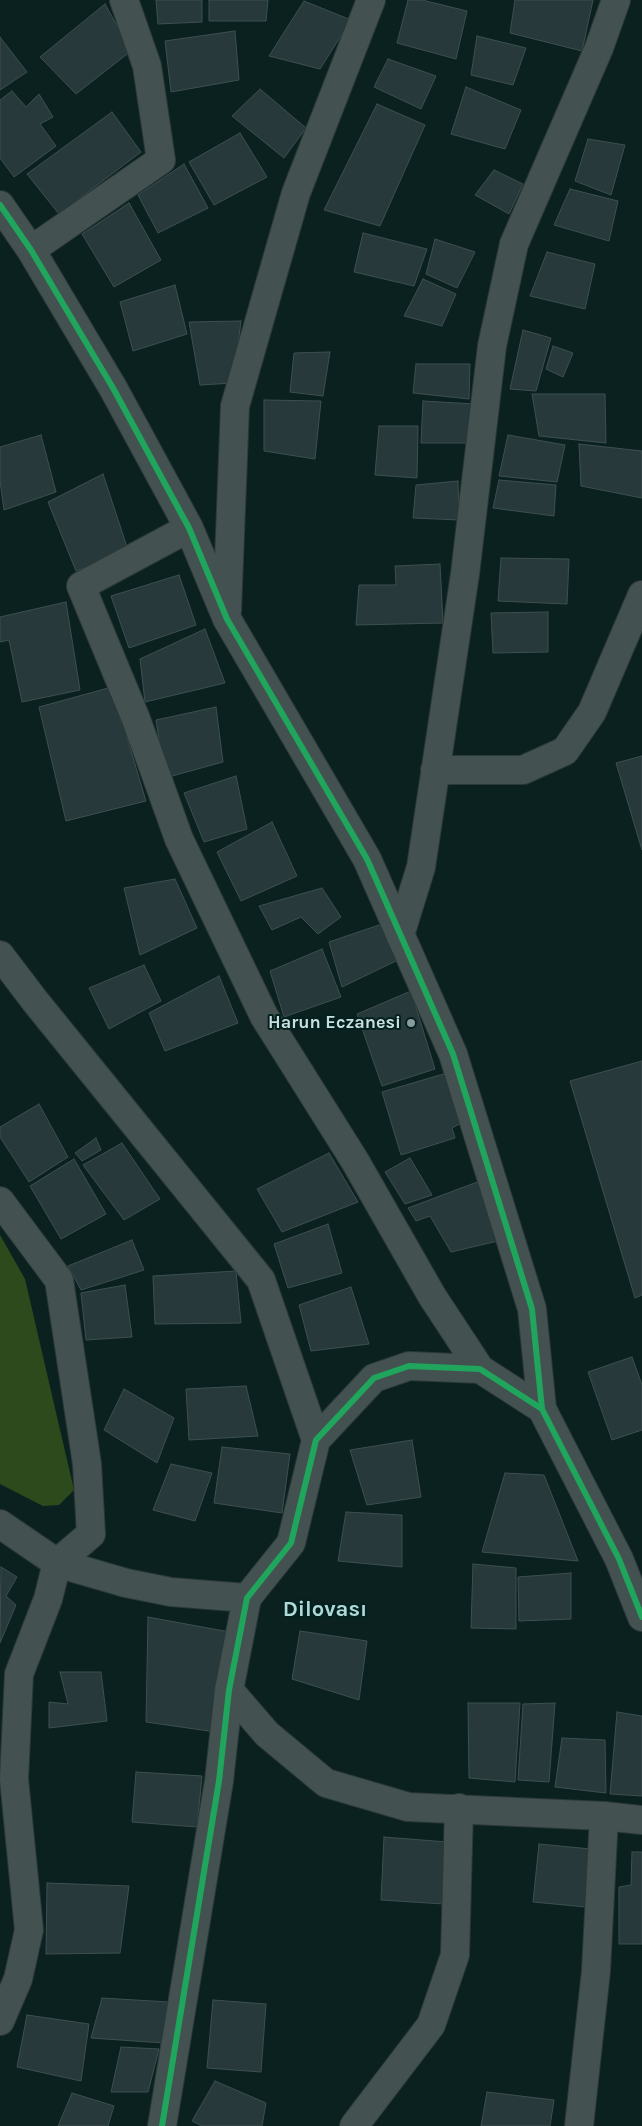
<!DOCTYPE html>
<html>
<head>
<meta charset="utf-8">
<style>
  body { margin:0 }
  canvas { display:block; background:#0a2120 }
</style>
</head>
<body>
<canvas width="642" height="2126"></canvas>
<script>
const context = document.querySelector('canvas').getContext('2d');
context.lineJoin = 'round';
function paint(path, color) { context.fillStyle = color; context.fill(path, 'evenodd'); }
const toPath = rows => new Path2D(rows.map(r => 'M' + r).join(''));
function trace(path, color, width, dash) { context.strokeStyle = color; context.lineWidth = width; context.lineCap = dash ? 'butt' : 'round'; context.setLineDash(dash || []); context.stroke(path); }
function label(font, color, halo, rows, align = 'center') {
  context.font = font + ' Karla,sans-serif'; context.lineWidth = 4; context.setLineDash([]); context.textBaseline = 'middle'; context.strokeStyle = halo; context.fillStyle = color; for (const [text, x, y, turn = 0] of rows) {
    context.save(); context.translate(x, y); context.rotate((+turn || 0) * Math.PI / 180); context.textAlign = isNaN(turn) ? turn : align; if (halo) context.strokeText(text, 0, 0); context.fillText(text, 0, 0); context.restore();
  }
}
const green = toPath([
  [0,1235,25,1279,74,1490,59,1505,43,1506,0,1484]
]);
const building = toPath([
  [156,0,202,0,202,22,158,24,156,0],
  [209,0,268,0,266,21,209,21,209,0],
  [408,0,422,0,467,11,456,59,397,43,408,0],
  [515,0,593,0,582,51,510,33,515,0],
  [304,1,351,20,320,69,269,56,304,1],
  [105,4,131,51,76,94,40,57,105,4],
  [235,31,239,80,171,92,165,41,235,31],
  [477,36,526,48,513,85,471,75,477,36],
  [0,37,27,72,0,90,0,37],
  [388,59,436,76,421,109,374,87,388,59],
  [466,87,521,110,505,149,451,134,466,87],
  [260,89,306,128,284,158,232,116,260,89],
  [12,91,26,107,39,94,53,117,40,124,56,146,14,177,0,158,0,100,12,91],
  [377,104,425,125,380,226,324,210,377,104],
  [112,112,141,152,59,214,27,174,112,112],
  [240,133,267,177,214,205,189,162,240,133],
  [588,139,625,145,611,195,575,181,588,139],
  [184,164,208,208,158,233,138,195,184,164],
  [494,170,523,184,509,214,475,195,494,170],
  [570,189,618,201,609,241,554,225,570,189],
  [129,203,161,260,114,287,82,234,129,203],
  [363,233,427,249,414,286,354,272,363,233],
  [435,239,475,252,457,288,426,274,435,239],
  [547,252,595,264,585,309,530,296,547,252],
  [423,279,456,294,442,326,404,316,423,279],
  [175,285,187,334,133,351,120,302,175,285],
  [241,321,233,383,200,385,189,322,241,321],
  [523,330,551,338,536,391,510,389,523,330],
  [553,346,573,353,563,377,546,369,553,346],
  [330,352,323,396,290,392,294,353,330,352],
  [416,364,470,364,469,399,413,393,416,364],
  [532,394,605,394,606,443,539,436,532,394],
  [264,400,321,401,315,459,264,451,264,400],
  [423,401,475,404,474,443,421,443,423,401],
  [379,426,418,426,417,478,375,475,379,426],
  [41,435,56,492,4,510,0,481,0,447,41,435],
  [508,435,565,445,557,482,499,476,508,435],
  [579,444,642,451,642,498,581,486,579,444],
  [103,474,128,550,76,571,48,502,103,474],
  [499,480,556,485,554,516,493,508,499,480],
  [458,481,459,520,413,518,416,485,458,481],
  [501,558,569,559,567,604,498,601,501,558],
  [440,564,443,623,356,625,359,585,396,585,395,566,440,564],
  [179,575,196,625,129,648,111,596,179,575],
  [66,602,80,690,22,702,9,640,0,642,0,617,66,602],
  [548,612,548,652,493,653,491,613,548,612],
  [205,629,225,683,145,702,140,659,205,629],
  [112,687,146,801,66,821,39,707,112,687],
  [216,707,223,762,165,778,156,720,216,707],
  [642,756,642,850,616,763,642,756],
  [236,776,247,829,204,842,184,793,236,776],
  [272,822,297,876,241,901,217,852,272,822],
  [175,879,197,928,140,955,124,888,175,879],
  [322,888,341,917,318,934,301,917,272,930,259,906,322,888],
  [385,923,400,959,342,987,329,942,385,923],
  [322,949,341,997,284,1017,270,971,322,949],
  [144,965,161,1001,109,1029,89,988,144,965],
  [219,976,238,1023,165,1051,149,1013,219,976],
  [411,991,435,1069,382,1086,357,1014,411,991],
  [642,1061,642,1295,635,1298,570,1081,642,1061],
  [447,1073,463,1122,452,1128,455,1138,401,1155,382,1092,447,1073],
  [39,1104,68,1157,29,1182,0,1137,0,1127,39,1104],
  [96,1138,101,1150,82,1161,75,1153,96,1138],
  [122,1143,160,1199,124,1220,83,1165,122,1143],
  [329,1153,358,1202,282,1232,257,1189,329,1153],
  [410,1158,432,1195,405,1204,385,1172,410,1158],
  [74,1159,106,1214,61,1239,30,1186,74,1159],
  [480,1181,498,1241,451,1252,430,1216,416,1221,408,1208,480,1181],
  [328,1224,342,1273,288,1288,274,1244,328,1224],
  [132,1240,144,1270,81,1290,68,1266,132,1240],
  [236,1271,241,1323,155,1324,153,1276,236,1271],
  [125,1285,132,1337,86,1340,81,1293,125,1285],
  [351,1287,369,1344,311,1351,299,1305,351,1287],
  [632,1357,642,1385,642,1430,612,1440,588,1372,632,1357],
  [246,1386,258,1436,189,1440,186,1389,246,1386],
  [124,1389,174,1418,157,1463,104,1430,124,1389],
  [412,1440,421,1497,367,1505,350,1450,412,1440],
  [222,1447,290,1454,282,1513,214,1503,222,1447],
  [171,1464,212,1473,195,1521,153,1510,171,1464],
  [505,1473,544,1475,578,1561,482,1552,505,1473],
  [346,1512,402,1515,402,1567,338,1561,346,1512],
  [473,1564,516,1568,516,1629,471,1628,473,1564],
  [1,1567,17,1577,6,1596,16,1605,0,1643,1,1567],
  [571,1573,571,1619,519,1621,518,1577,571,1573],
  [148,1617,235,1633,216,1732,146,1722,148,1617],
  [300,1631,367,1641,359,1700,292,1679,300,1631],
  [60,1672,101,1672,107,1721,49,1728,49,1702,68,1704,60,1672],
  [468,1703,520,1703,515,1782,469,1778,468,1703],
  [555,1703,549,1782,518,1780,523,1704,555,1703],
  [617,1712,642,1716,642,1796,610,1794,617,1712],
  [562,1738,605,1740,606,1793,555,1787,562,1738],
  [136,1772,202,1776,197,1827,132,1822,136,1772],
  [384,1837,447,1842,444,1904,381,1900,384,1837],
  [539,1844,591,1849,586,1907,533,1902,539,1844],
  [632,1852,642,1852,642,1944,619,1944,619,1887,631,1885,632,1852],
  [47,1883,129,1886,120,1953,46,1954,47,1883],
  [102,1998,169,2002,164,2043,91,2038,102,1998],
  [213,2000,266,2004,261,2072,207,2068,213,2000],
  [27,2015,89,2024,81,2081,17,2067,27,2015],
  [121,2047,159,2049,148,2092,111,2092,121,2047],
  [215,2081,266,2103,262,2126,202,2126,192,2121,215,2081],
  [487,2092,554,2100,550,2126,481,2126,487,2092],
  [72,2093,114,2106,108,2126,58,2126,72,2093]
]);
const minor = toPath([
  [0,205,31,250,113,388,189,528,227,619,367,859,453,1054,532,1309,542,1409],
  [31,250,161,160,147,66,124,0],
  [189,528,81,586,136,719,179,839,264,1016,355,1161,432,1296,480,1369],
  [227,611,235,406,296,193,371,0],
  [435,770,523,770,565,751,592,712,642,595],
  [400,935,421,867,465,574,492,346,514,244,599,48,616,0],
  [0,955,35,1001,261,1280,316,1440],
  [0,1201,59,1280,87,1464,91,1534,57,1563,48,1599,19,1674,14,1779,29,1930,18,1979,0,2021],
  [0,1524,57,1563,126,1583,171,1592,247,1598],
  [229,1690,267,1734,326,1783,408,1807,604,1816,596,1971,579,2126],
  [604,1816,642,1820],
  [162,2126,219,1781,229,1690,247,1598,291,1543,316,1440,374,1378,409,1366,480,1369,542,1409,619,1559,642,1617],
  [354,2126,431,2025,455,1955,459,1808]
]);
const cycleway = toPath([
  [0,205,31,250,113,388,189,528,227,619,367,859,453,1054,532,1309,542,1409],
  [162,2126,219,1781,229,1690,247,1598,291,1543,316,1440,374,1378,409,1366,480,1369,542,1409,619,1559,642,1617]
]);
const markers = [
  [411,1023,5,"#879c9b"]
];
const poiNames = [
  ["Harun Eczanesi",401,1023]
];
const districtNames = [
  ["Dilovası",325,1610]
];
paint(green, '#2c4a1c');
paint(building, '#27393b');
trace(building, '#3d4f50', 1);
trace(minor, '#2b3938', 30);
trace(minor, '#435251', 28);
trace(cycleway, '#20a55d', 6);
for (const [x, y, r, color] of markers) { const dot = new Path2D(); dot.arc(x, y, r, 0, 2 * Math.PI); context.fillStyle = color; context.fill(dot); trace(dot, '#02201f', 2); }
label('bold 18px', '#cadfdd', '#02201f', poiNames, 'right');
label('bold 22px', '#afdad7', '#02201f', districtNames);
</script>
</body>
</html>
